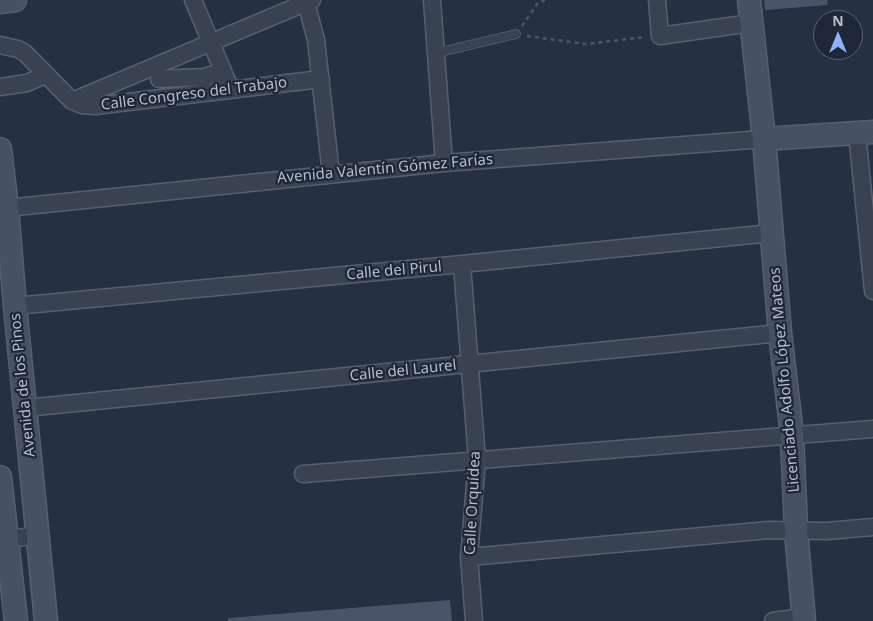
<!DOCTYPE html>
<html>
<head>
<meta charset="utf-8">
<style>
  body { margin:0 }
  #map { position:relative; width:873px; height:621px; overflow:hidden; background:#253042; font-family:"Noto Sans",sans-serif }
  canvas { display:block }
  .north { position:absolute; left:813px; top:10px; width:50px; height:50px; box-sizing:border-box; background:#1e2737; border:1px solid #5b6372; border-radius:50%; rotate:0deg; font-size:14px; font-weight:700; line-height:20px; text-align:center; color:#b6becb }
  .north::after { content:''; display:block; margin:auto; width:18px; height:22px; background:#8ab3fc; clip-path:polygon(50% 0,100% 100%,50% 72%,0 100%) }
</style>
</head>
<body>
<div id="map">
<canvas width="873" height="621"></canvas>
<div class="north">N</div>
</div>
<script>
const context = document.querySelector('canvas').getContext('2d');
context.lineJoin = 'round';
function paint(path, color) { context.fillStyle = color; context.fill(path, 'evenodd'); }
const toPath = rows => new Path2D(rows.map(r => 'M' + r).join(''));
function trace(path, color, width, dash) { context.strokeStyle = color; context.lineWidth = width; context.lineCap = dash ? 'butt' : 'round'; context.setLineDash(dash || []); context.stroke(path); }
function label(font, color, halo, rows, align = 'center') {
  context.font = font + ' "Noto Sans",sans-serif'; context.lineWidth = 4.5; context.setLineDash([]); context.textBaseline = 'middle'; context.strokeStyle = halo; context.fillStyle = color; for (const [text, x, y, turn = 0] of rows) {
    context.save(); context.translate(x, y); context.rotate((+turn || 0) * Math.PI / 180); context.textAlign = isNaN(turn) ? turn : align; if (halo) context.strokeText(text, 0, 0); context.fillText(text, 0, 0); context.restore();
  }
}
const building = toPath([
  [764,0,827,0,828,5,765,10],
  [450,600,452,621,228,621,228,618]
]);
const path = toPath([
  [522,26,537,4,545,0],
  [527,36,586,44,645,37]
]);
const lane = toPath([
  [436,53,516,34]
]);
const street = toPath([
  [193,0,231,90],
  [432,0,444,163],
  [657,0,660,36,751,23],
  [306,2,316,40,331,174],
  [0,45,18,49,25,53,72,101,82,105,95,106,321,79],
  [159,79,204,77,222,72],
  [0,87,27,83,45,75],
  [72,101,312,0],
  [857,133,873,291],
  [7,208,444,163,764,139],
  [462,264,477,460,469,557,474,621],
  [15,306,462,264,772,233],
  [25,408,780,333],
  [303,474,873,429],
  [0,539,38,536],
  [469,557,769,530,827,531,873,527],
  [773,621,804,617]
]);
const secondary = toPath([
  [749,0,764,139,780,333,792,435,796,531,804,621],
  [0,2,15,0],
  [764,139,873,132],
  [0,149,7,208,15,306,46,621],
  [0,477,16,621]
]);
const streetNames = [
  ["Calle Congreso del Trabajo",194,94,-7],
  ["Avenida Valentín Gómez Farías",385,169,-5],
  ["Calle del Pirul",394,271,-5],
  ["Calle del Laurel",403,371,-6],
  ["Licenciado Adolfo López Mateos",785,380,-95],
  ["Avenida de los Pinos",23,385,-96],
  ["Calle Orquídea",473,503,-87]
];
paint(building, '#495468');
trace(lane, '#57606e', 10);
trace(street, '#57606e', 19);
trace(secondary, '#57606e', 25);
trace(path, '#455c5f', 2.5, [4, 4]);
trace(lane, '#394251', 8);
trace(street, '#394251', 16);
trace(secondary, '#475164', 22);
label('15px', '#b6becb', '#1e2737', streetNames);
</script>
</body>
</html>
